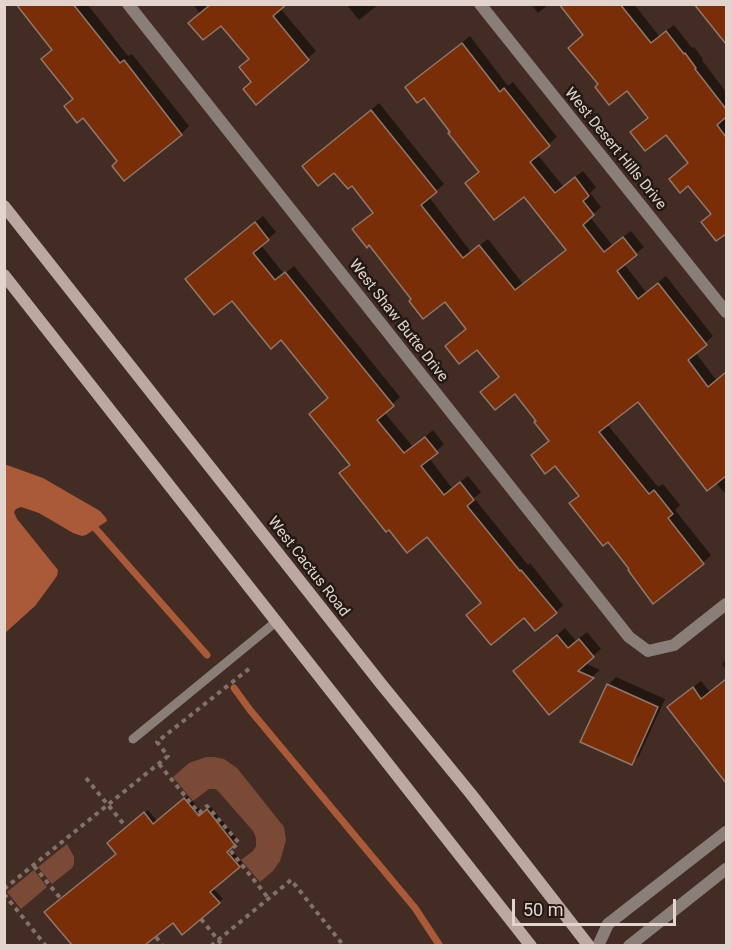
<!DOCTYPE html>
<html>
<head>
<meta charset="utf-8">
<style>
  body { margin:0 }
  #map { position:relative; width:731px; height:950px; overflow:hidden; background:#432c23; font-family:Roboto,sans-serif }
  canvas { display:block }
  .frame { position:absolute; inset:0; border:6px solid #e3d4ce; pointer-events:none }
  .scale { position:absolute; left:512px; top:899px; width:164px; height:27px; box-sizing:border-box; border:3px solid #e3d4ce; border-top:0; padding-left:8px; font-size:18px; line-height:21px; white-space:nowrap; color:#e3d4ce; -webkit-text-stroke:4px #221814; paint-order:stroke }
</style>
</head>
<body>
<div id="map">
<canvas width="731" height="950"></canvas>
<div class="frame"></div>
<div class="scale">50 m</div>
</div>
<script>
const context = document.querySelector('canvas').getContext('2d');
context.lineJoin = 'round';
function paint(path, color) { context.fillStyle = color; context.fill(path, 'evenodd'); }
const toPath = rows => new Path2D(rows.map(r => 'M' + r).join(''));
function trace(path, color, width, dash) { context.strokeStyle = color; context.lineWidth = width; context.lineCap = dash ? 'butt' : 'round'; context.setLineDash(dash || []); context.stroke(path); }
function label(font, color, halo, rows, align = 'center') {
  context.font = font + ' Roboto,sans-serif'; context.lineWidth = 5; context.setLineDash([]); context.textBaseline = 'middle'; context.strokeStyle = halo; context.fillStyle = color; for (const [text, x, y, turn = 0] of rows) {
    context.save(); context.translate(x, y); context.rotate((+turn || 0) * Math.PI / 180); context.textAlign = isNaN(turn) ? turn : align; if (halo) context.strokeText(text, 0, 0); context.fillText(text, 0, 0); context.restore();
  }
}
const green = toPath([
  [206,757,214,757,224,759,237,768,284,827,286,840,280,861,273,871,260,882,241,860,253,851,256,846,256,838,253,831,218,791,215,789,209,789,193,801,173,777,189,763],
  [67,844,74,857,74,864,72,868,52,884,38,867],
  [34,870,47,887,21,909,7,892]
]);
const water = toPath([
  [4,464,43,478,100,511,106,518,107,521,86,535,82,536,73,533,39,513,21,507,16,509,14,512,17,519,58,570,57,576,35,606,5,633]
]);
const shadow = toPath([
  [18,4,87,4,128,56,132,54,189,126,181,134,124,179,119,161,74,98,54,49],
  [193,4,284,4,280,8,316,51,256,103,250,59,221,24,200,14],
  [346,4,379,4,359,20],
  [531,4,549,4,538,13],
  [561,4,634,4,659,36,674,25,692,48,694,47,703,59,702,60,726,92,726,115,724,117,726,120,726,232,717,239,712,213,689,163,666,133,649,117,627,89,600,84,584,34],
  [708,4,726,4,726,42,701,11],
  [470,36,508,86,513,82,557,137,537,154,563,186,583,171,596,187,590,193,601,207,590,217,612,245,631,231,644,247,624,264,646,292,666,276,713,336,695,352,717,381,726,372,726,494,638,400,607,424,658,487,663,484,680,505,675,510,711,555,703,563,654,602,631,569,608,540,571,504,580,495,550,440,538,421,515,392,482,392,500,376,467,328,445,300,370,243,354,229,374,212,352,183,335,171,304,166,379,103,444,184,429,197,471,252,488,239,523,284,567,249,524,194,480,172,452,132,424,96,407,87,414,80],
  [263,216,276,232,261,245,284,274,294,266,400,397,384,412,413,447,433,430,444,444,429,458,452,488,468,476,481,492,474,498,528,565,530,563,563,605,556,612,524,616,468,615,482,602,427,535,341,473,351,464,330,397,281,338,232,298,194,271],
  [565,628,576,641,587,632,601,649,585,663,600,670,550,713,523,664],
  [726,660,726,670,722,664],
  [616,677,665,699,639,756,631,764,608,685],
  [726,679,726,763,718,770,676,700,701,681,710,692],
  [188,796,203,813,211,807,238,840,230,847,242,863,213,888,223,899,219,902,173,921,142,946,73,946,46,912,118,853,112,839,148,810,157,821]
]);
const stream = toPath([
  [96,529,207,655],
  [234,688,250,710,415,908,440,946]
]);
const building = toPath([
  [16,4,73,4,120,63,124,60,182,135,124,181,112,166,117,161,83,118,77,123,64,106,73,99,41,59,52,50,16,4],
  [211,4,287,4,273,16,309,60,256,105,243,89,251,82,239,67,249,59,221,26,203,40,188,23,211,4],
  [559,4,620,4,651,43,666,31,684,54,685,53,696,68,695,69,726,109,726,117,717,125,726,137,726,234,716,241,701,222,711,214,688,186,680,193,669,179,688,163,666,135,645,151,630,132,648,118,627,91,609,105,595,87,598,84,568,48,583,35,559,4],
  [694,4,726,4,726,44,694,4],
  [462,43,500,92,504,88,550,146,530,162,555,193,575,177,589,196,583,201,594,215,583,225,604,252,623,237,637,255,617,271,638,299,658,283,707,345,688,360,708,387,726,372,726,476,707,491,638,402,599,432,649,494,654,490,673,514,668,518,704,564,653,604,628,570,629,569,608,542,603,546,569,503,579,496,555,466,545,474,531,455,549,441,534,422,536,421,515,394,495,410,480,392,499,377,477,350,459,364,445,346,466,329,445,302,423,319,409,301,411,299,369,245,367,248,352,229,373,213,352,186,348,189,334,173,318,186,302,166,371,110,437,192,421,205,463,258,479,245,515,290,566,250,524,197,494,220,465,183,479,172,448,133,450,132,424,98,417,103,405,87,462,43],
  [255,222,269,240,253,253,275,280,285,272,394,406,377,420,404,453,425,437,438,453,421,466,444,495,460,482,474,500,467,506,520,571,521,570,557,613,535,631,524,618,491,645,466,615,481,603,427,537,407,553,389,530,386,532,339,473,350,465,309,414,328,398,281,340,271,349,232,301,214,315,185,279,255,222],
  [557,635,568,648,579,639,594,657,578,671,594,678,549,715,513,671,557,635],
  [726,679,726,783,667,707,693,687,701,699,726,679],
  [607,684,658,707,632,765,580,742,607,684],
  [184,798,199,816,207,809,235,845,227,852,240,867,210,892,220,903,182,935,173,923,145,945,72,945,44,912,116,854,107,843,144,812,153,824,184,798]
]);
const path = toPath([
  [159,764,199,813,207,806,239,843,230,850,269,899],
  [86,778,126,827],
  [34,866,61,899],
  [4,889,168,756,157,742,250,668],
  [4,894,46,946],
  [201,919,223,946],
  [156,937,163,946],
  [211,946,291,880,344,946]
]);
const service = toPath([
  [133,739,277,621]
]);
const minor = toPath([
  [128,4,629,637,648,651,674,645,726,604],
  [480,4,726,312]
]);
const tertiary = toPath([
  [598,946,608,924,726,832],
  [629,946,726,869]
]);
const secondary = toPath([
  [4,206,382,685,471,794,589,946],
  [4,275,531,946]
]);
const streetNames = [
  ["West Desert Hills Drive",615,149,51],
  ["West Shaw Butte Drive",398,321,52],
  ["West Cactus Road",308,567,52]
];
paint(green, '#7b4a36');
paint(water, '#aa5a38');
paint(shadow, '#0007');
trace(stream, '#aa5a38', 7);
paint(building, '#7a2e07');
trace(building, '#92776c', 1.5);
trace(path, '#837068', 4, [4.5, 4.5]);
trace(service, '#8a7e79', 9);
trace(minor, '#8a7e79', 12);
trace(tertiary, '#8a7e79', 12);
trace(secondary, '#bca8a0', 12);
label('15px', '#e3d4ce', '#221814', streetNames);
</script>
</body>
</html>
